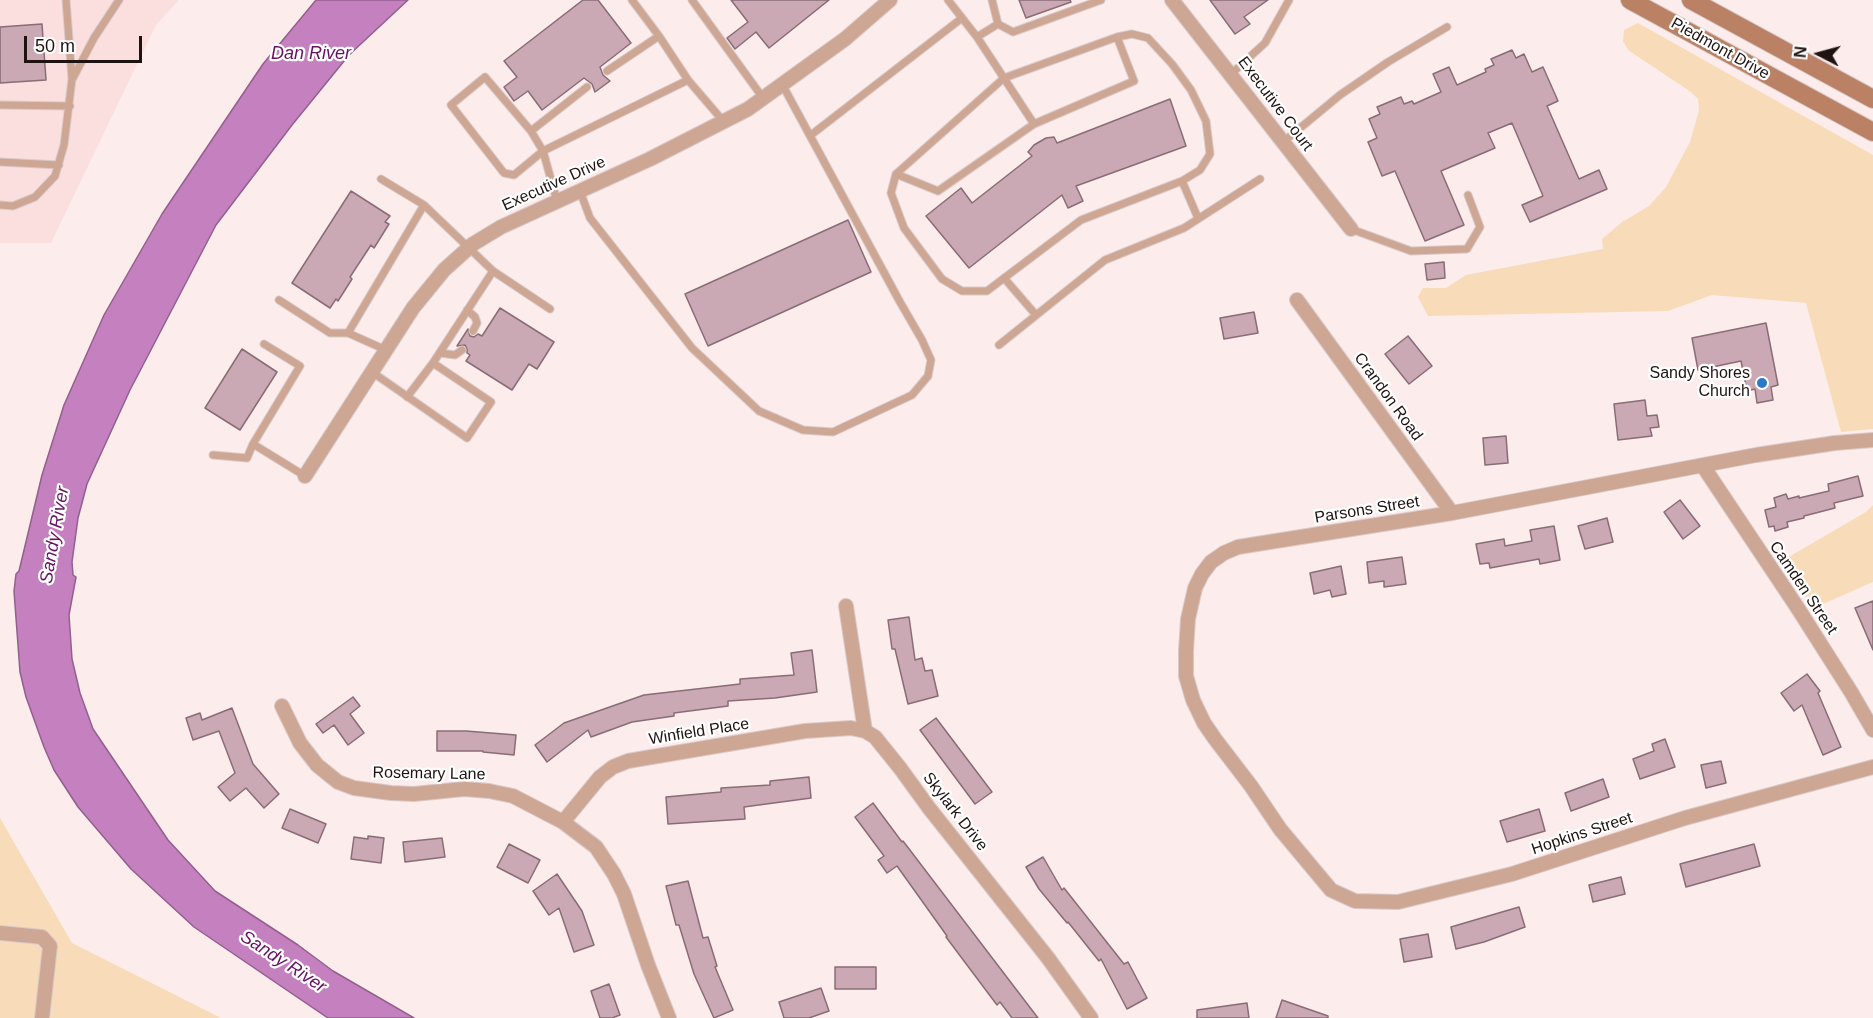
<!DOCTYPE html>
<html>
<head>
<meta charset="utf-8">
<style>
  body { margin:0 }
  #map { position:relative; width:1873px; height:1018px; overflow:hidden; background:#fcedec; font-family:Arial,sans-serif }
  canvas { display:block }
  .north { position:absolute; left:1789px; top:24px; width:60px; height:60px; -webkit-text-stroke:4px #fff; paint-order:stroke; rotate:276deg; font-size:16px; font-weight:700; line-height:24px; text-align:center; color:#1f1312 }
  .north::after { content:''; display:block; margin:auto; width:21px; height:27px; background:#1f1312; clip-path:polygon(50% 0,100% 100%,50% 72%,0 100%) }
  .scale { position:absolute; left:24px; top:36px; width:118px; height:27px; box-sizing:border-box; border:3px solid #1f1312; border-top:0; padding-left:8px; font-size:18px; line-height:21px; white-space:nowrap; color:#1f1312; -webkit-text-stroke:4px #fff; paint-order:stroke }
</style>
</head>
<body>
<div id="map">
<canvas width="1873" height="1018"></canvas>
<div class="north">N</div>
<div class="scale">50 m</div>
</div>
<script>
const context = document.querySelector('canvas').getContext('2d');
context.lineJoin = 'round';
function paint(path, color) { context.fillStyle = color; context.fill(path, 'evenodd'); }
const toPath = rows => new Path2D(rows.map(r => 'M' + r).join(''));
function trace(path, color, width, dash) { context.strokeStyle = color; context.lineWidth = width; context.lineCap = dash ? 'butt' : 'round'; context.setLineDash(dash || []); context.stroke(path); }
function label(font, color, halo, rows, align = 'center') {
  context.font = font + ' Arial,sans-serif'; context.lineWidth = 4.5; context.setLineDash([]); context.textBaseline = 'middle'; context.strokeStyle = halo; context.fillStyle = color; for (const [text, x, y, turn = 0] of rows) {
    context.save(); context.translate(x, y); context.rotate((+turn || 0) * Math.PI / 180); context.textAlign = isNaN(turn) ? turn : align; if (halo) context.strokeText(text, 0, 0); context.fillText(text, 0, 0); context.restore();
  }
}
const built = toPath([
  [0,0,179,0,156,25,51,243,0,243]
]);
const green = toPath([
  [1638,23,1873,155,1873,429,1841,432,1806,303,1712,295,1668,311,1428,316,1418,297,1423,288,1446,288,1466,275,1603,249,1602,239,1622,222,1649,206,1666,187,1690,142,1699,110,1698,99,1691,92,1628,50,1623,41,1624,30],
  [1873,505,1873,582,1814,608,1780,562,1866,512],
  [0,818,72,943,221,1018,0,1018]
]);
const water = toPath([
  [316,0,408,0,349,55,292,125,216,225,130,390,87,484,78,518,72,562,73,575,76,577,69,615,72,659,80,693,93,729,168,840,215,891,298,945,333,971,414,1018,328,1018,194,927,131,869,78,807,54,770,44,747,26,697,20,672,14,591,16,574,19,571,42,475,64,405,104,315,162,214,263,64,316,0]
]);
const building = toPath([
  [583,0,598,0,631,43,600,67,603,75,610,81,595,92,592,84,584,78,542,110,528,91,514,101,504,87,517,77,504,61,583,0],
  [731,0,829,0,769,48,756,32,735,49,727,38,748,22,731,0],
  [1019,0,1070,0,1071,2,1026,18,1019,0],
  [1210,0,1268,0,1244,17,1250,24,1235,34,1210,0],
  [42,24,46,80,0,83,0,27,42,24],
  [1512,50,1516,58,1524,54,1532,72,1543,67,1558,101,1547,106,1579,179,1599,170,1607,189,1530,222,1522,205,1543,196,1512,123,1488,133,1495,148,1441,171,1464,225,1425,241,1395,171,1382,176,1368,142,1377,138,1369,119,1380,114,1377,107,1401,97,1404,104,1412,101,1414,104,1441,92,1433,74,1449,67,1457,85,1486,72,1485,69,1494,65,1491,59,1512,50],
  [1170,99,1186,146,1076,186,1083,201,1068,208,1062,195,969,268,926,216,961,188,972,203,1032,156,1028,152,1034,145,1046,138,1054,137,1057,143,1170,99],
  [351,191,390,216,385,222,389,224,374,248,371,245,350,277,352,279,338,301,336,299,330,308,292,283,351,191],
  [848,220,871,272,708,346,685,294,848,220],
  [1444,262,1445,278,1427,280,1425,264,1444,262],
  [500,308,554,342,537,369,529,364,512,390,466,361,470,355,467,353,467,349,465,345,457,346,468,329,470,336,474,337,478,334,482,336,500,308],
  [1254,312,1258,333,1224,339,1220,318,1254,312],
  [1766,323,1778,385,1771,387,1773,400,1757,403,1755,389,1747,391,1741,361,1698,370,1692,338,1766,323],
  [1408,336,1432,366,1409,384,1385,354,1408,336],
  [242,349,277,372,240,430,205,408,242,349],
  [1645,400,1647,416,1657,415,1659,427,1650,428,1652,436,1618,440,1614,404,1645,400],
  [1506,436,1508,463,1485,465,1483,438,1506,436],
  [1858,476,1863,496,1834,503,1835,508,1804,516,1804,518,1787,522,1788,527,1775,531,1774,526,1769,527,1765,510,1776,507,1774,498,1786,494,1788,499,1799,496,1799,498,1829,491,1828,484,1858,476],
  [1680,500,1700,526,1683,539,1664,512,1680,500],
  [1607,518,1613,542,1585,549,1578,526,1607,518],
  [1554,526,1560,560,1540,564,1539,559,1490,568,1489,563,1480,564,1476,544,1504,539,1505,546,1532,541,1530,530,1554,526],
  [1402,557,1406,584,1384,587,1384,581,1369,583,1367,562,1402,557],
  [1341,566,1346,594,1332,597,1330,590,1314,594,1310,573,1341,566],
  [1873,601,1873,650,1855,608,1873,601],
  [909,617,915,660,922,658,925,671,932,670,938,696,908,704,895,649,892,649,888,620,909,617],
  [812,650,817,692,775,698,728,701,728,706,674,713,674,716,632,722,591,737,588,730,547,762,535,745,564,723,644,695,740,684,740,679,794,675,791,653,812,650],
  [1807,674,1820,691,1818,693,1841,747,1823,755,1802,705,1794,711,1781,693,1807,674],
  [353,697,360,706,350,714,364,733,348,745,334,725,323,733,316,724,353,697],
  [232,708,253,764,279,794,264,808,246,788,230,801,218,787,235,773,219,731,193,740,186,718,200,713,202,720,232,708],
  [936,718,992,792,975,804,920,730,936,718],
  [437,731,466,731,516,735,514,755,483,752,483,751,437,751,437,731],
  [1665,739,1675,767,1640,779,1633,759,1654,751,1652,744,1665,739],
  [1721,761,1726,783,1706,788,1701,765,1721,761],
  [809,777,811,798,744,807,745,819,668,824,666,797,721,792,721,788,770,785,770,781,809,777],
  [1603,779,1609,797,1571,811,1565,793,1603,779],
  [873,803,902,842,903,841,1038,1018,1012,1018,1000,1002,997,1005,946,937,947,936,897,866,887,873,878,860,884,856,855,817,873,803],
  [290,809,326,824,318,843,282,828,290,809],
  [1539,809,1545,831,1507,842,1500,821,1539,809],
  [368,836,384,838,381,863,351,859,354,837,368,839,368,836],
  [442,838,445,857,405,862,403,842,442,838],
  [509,844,540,860,528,883,497,867,509,844],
  [1754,844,1760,866,1686,887,1680,864,1754,844],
  [1043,857,1062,890,1064,888,1124,964,1128,962,1147,998,1127,1009,1101,959,1099,961,1068,922,1067,923,1039,889,1026,867,1043,857],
  [557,874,582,911,594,945,574,952,559,908,549,915,533,891,557,874],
  [1621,877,1625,894,1593,902,1589,885,1621,877],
  [688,881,703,938,708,937,717,966,715,967,733,1010,714,1018,694,974,679,925,676,925,666,886,688,881],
  [1519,907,1525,927,1484,942,1456,949,1451,927,1519,907],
  [1428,934,1432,957,1404,962,1400,939,1428,934],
  [835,967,876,967,876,989,835,989,835,967],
  [609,984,620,1015,612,1018,600,1018,591,991,609,984],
  [821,988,829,1011,809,1018,784,1018,779,1002,821,988],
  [1282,1000,1328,1016,1328,1018,1276,1018,1282,1000],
  [1247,1003,1249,1018,1197,1018,1197,1010,1247,1003]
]);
const lane = toPath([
  [632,0,659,36,688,80,724,122],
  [692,0,763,98],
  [948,0,977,37,1034,124,1134,81,1117,37],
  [992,0,998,24,1013,32,1101,0],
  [1132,34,1148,38,1172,64,1191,90,1206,121,1210,154,1200,170,1182,181,1081,220,987,291,962,291,942,279,904,228,891,193,896,174,1004,78,1117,37,1132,34],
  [977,37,998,24],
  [607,71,659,36],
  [1231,74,1265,43,1289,0],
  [73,78,94,38,119,0],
  [0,105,70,106],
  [531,131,587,87],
  [811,135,962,18],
  [1282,143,1340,95,1388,62,1447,27],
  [0,162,59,165],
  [896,174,938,191,1034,124],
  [381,179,424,205],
  [1182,181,1198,218],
  [580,191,590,218,692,348,759,411,803,430,833,432,912,395,928,376,931,360,922,340,900,302,782,84],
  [557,201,543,151,531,131,485,77,451,105,504,173,514,175,543,151,688,80],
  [0,205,13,206,35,197,55,176,64,145,72,79,66,0],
  [1351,229,1411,251,1467,249,1480,227,1468,195],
  [493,271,550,309],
  [1004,278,1036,315],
  [279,300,330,333,348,333,386,350],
  [467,310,475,317,477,323,473,331],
  [348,333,424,205,493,271,433,363,491,402,467,438,372,372],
  [999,345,1105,260,1184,228,1260,179],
  [440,353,455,355,462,350],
  [407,397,433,363],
  [253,444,305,476],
  [213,455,247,458,253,444,300,366,264,344]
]);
const street = toPath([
  [1172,0,1351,229],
  [1297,300,1452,513],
  [1873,440,1835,443,1756,455,1452,513,1238,547,1224,553,1211,562,1202,574,1195,588,1188,619,1186,651,1186,676,1193,700,1204,723,1215,739,1251,786,1280,829,1331,890,1355,901,1398,902,1512,874,1685,818,1873,767],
  [1703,466,1797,607,1851,692,1873,730],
  [305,476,413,308,444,270,473,244,501,227,650,159,748,109,845,39,890,0],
  [846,606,865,731],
  [282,706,300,743,317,765,338,782,354,788,391,793,414,794,464,789,489,791,513,796,563,822,596,847,614,874,624,894,648,965,669,1018],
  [563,822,600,777,613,767,628,761,805,731,851,728,865,731,875,737,900,768,929,808,1048,958,1091,1018],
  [0,933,42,937,50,946,42,1018]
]);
const secondary = toPath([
  [1630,0,1873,132],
  [1691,0,1873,99]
]);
const markers = [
  [1762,383,6,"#2d79c9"]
];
const streetNames = [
  ["Piedmont Drive",1720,49,29],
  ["Executive Court",1275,104,53],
  ["Executive Drive",554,184,-24],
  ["Crandon Road",1388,397,54],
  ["Parsons Street",1367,510,-9],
  ["Camden Street",1803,588,56],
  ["Winfield Place",699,732,-9],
  ["Rosemary Lane",429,774,1],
  ["Skylark Drive",955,812,52],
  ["Hopkins Street",1582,834,-18]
];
const poiNames = [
  ["Sandy Shores",1750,374],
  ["Church",1750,392]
];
const waterNames = [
  ["Dan River",311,54],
  ["Sandy River",55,535,-80],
  ["Sandy River",283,962,33]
];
paint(built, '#fadfde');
paint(green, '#f8dbb8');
paint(water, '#c580c0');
trace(water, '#935f8c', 1.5);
paint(building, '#caa9b5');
trace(building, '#896c76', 1.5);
trace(lane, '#d9cac9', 9);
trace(street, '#d9cac9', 16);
trace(secondary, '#d9cac9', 20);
trace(lane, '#cea694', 7);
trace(street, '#cea694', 14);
trace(secondary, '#ba8165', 18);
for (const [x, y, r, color] of markers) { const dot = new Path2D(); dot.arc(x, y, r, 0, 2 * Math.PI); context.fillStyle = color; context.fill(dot); trace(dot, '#fff', 2); }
label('16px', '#1f1312', '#fff', streetNames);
label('16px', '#1f1312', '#fff', poiNames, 'right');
label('italic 18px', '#661163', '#fff', waterNames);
</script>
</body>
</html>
